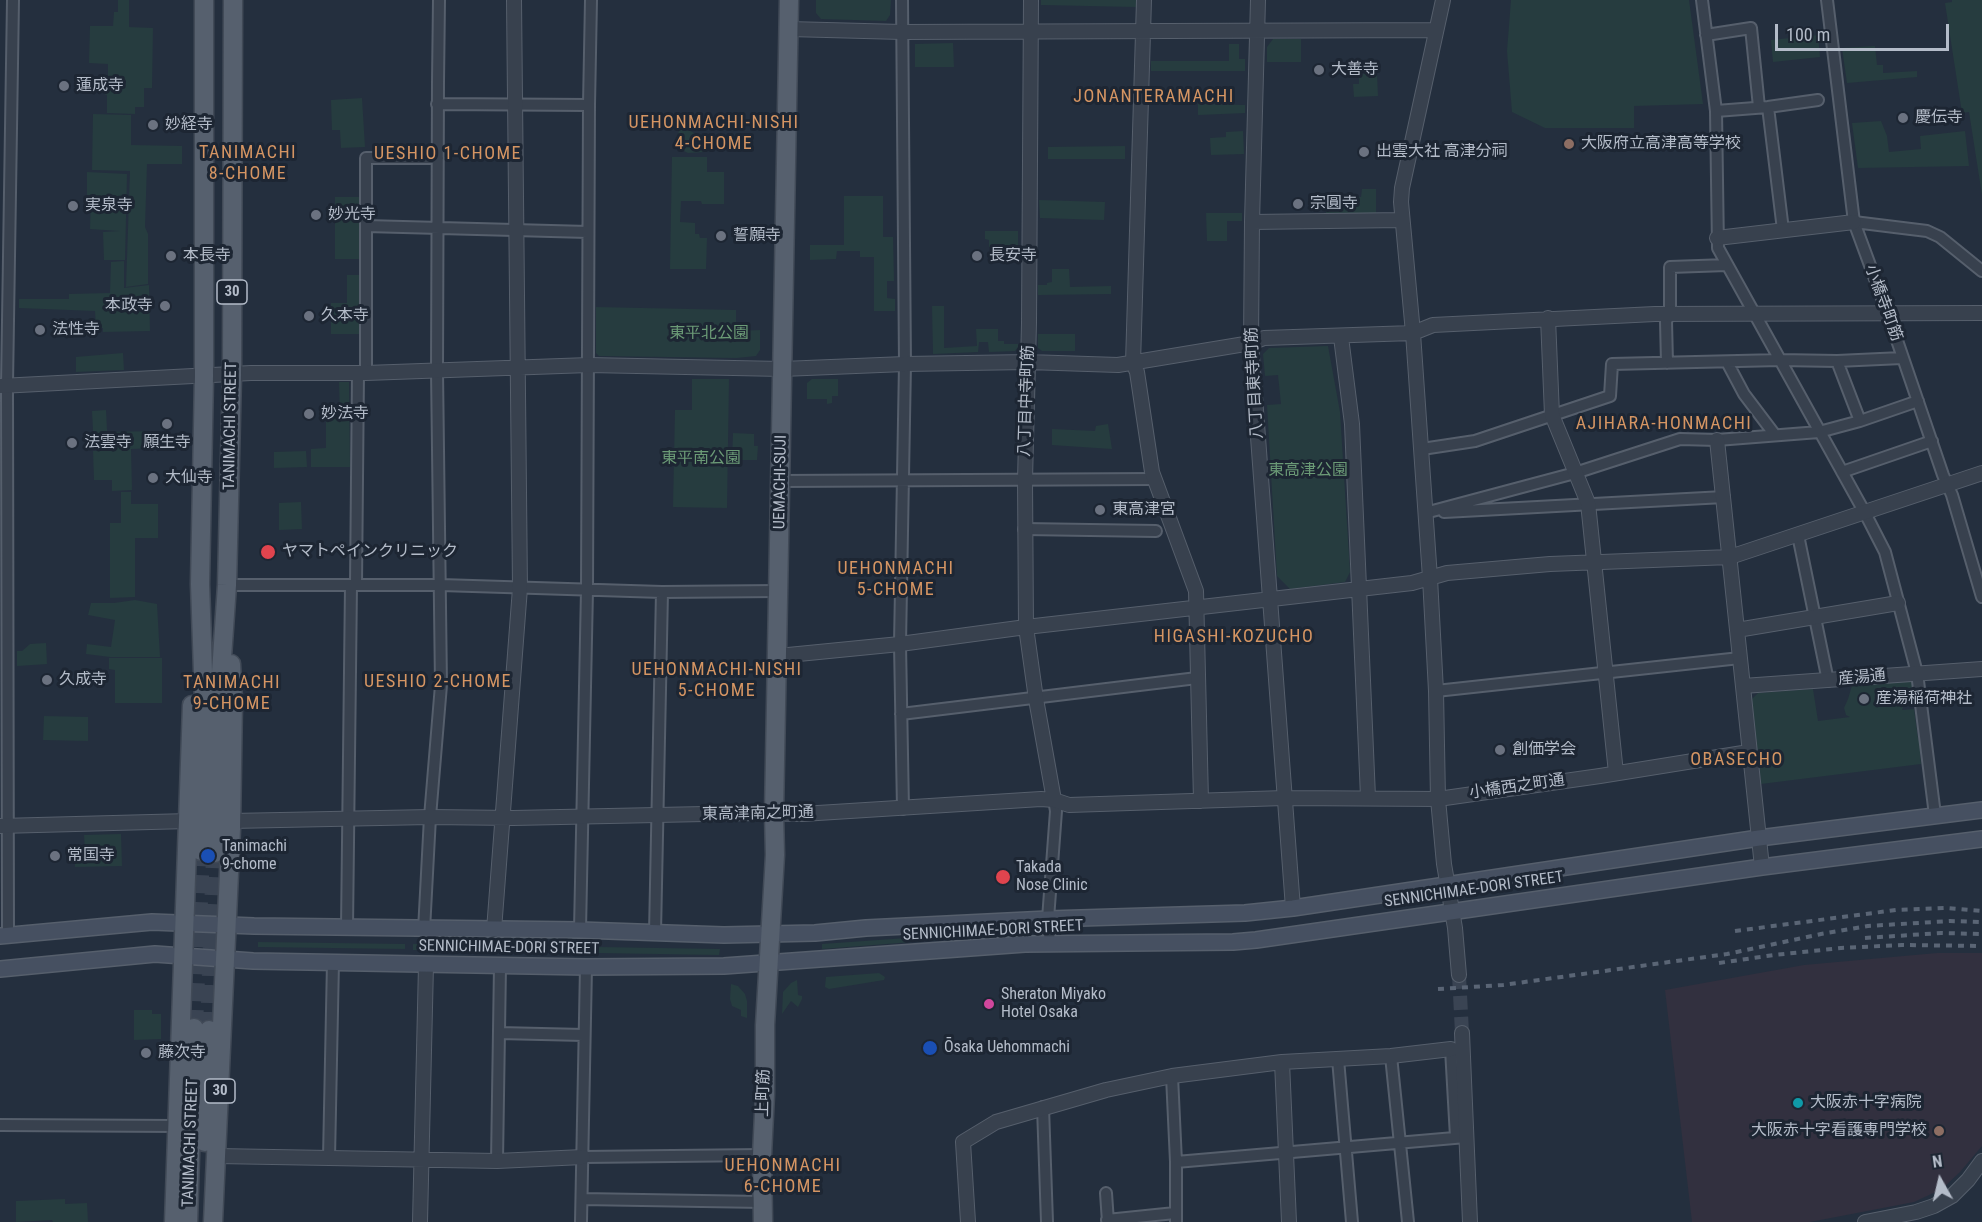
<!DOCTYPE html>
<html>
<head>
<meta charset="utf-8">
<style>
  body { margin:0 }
  #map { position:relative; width:1982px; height:1222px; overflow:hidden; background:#242f3e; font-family:"Roboto Condensed",sans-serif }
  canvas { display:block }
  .north { position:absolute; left:1910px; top:1150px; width:60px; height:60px; -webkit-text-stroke:4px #1d2633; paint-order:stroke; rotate:352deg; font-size:16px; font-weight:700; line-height:24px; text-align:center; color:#b4bcc9 }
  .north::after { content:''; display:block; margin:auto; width:21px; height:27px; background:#b4bcc9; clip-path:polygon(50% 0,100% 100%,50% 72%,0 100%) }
  .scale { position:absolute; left:1775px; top:24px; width:174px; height:27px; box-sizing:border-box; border:3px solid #b4bcc9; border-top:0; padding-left:8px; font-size:18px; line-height:21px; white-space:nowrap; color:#b4bcc9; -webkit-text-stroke:4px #1d2633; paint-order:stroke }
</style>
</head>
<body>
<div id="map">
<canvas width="1982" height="1222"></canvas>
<div class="north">N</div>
<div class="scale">100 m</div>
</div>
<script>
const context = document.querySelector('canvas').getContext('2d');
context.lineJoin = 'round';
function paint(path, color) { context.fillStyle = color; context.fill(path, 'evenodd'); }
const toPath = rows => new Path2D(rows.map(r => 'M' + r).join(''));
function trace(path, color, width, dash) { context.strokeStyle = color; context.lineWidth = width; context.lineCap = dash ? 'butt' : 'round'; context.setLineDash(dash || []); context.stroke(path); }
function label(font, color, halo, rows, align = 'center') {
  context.font = font + ' "Roboto Condensed","Noto Sans JP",sans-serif'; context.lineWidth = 6; context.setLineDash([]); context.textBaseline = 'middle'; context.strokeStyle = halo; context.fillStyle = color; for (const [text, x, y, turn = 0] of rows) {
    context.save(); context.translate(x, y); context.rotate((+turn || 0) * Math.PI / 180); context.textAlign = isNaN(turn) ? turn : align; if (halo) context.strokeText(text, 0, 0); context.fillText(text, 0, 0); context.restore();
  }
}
const medical = toPath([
  [1937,953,1982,953,1982,1146,1960,1172,1942,1189,1914,1202,1810,1222,1692,1222,1665,990,1804,965]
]);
const green = toPath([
  [118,0,129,0,129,27,153,28,152,88,144,88,144,107,135,107,135,114,107,113,107,95,104,94,104,82,108,82,108,64,89,63,90,26,113,26,114,12,118,12],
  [816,0,891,0,890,15,886,21,821,19,816,13],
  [1041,0,1136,0,1136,7,1041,5],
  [1511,0,1689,0,1703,104,1634,106,1634,128,1545,128,1512,112,1507,51],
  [1952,0,1982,0,1982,195,1969,112,1962,113,1945,3,1952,2],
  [1818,35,1820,57,1773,62,1771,40],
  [1273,39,1301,39,1301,62,1267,62,1267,47],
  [953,43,954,67,915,67,915,44],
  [1229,44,1239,44,1239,59,1245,59,1245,71,1151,71,1151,61,1229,61],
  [1875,46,1877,65,1883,65,1883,73,1917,71,1917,77,1847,83,1842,48],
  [1359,74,1377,74,1378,96,1354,97,1353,84,1359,84],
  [362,98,365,147,341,148,340,130,332,130,331,100],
  [1198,104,1245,105,1245,113,1198,115],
  [93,114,131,115,131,145,182,146,182,164,147,164,145,227,148,234,148,284,126,287,130,171,92,170],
  [1881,121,1887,136,1889,152,1921,149,1920,136,1965,131,1969,166,1858,168,1852,123],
  [680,129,687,129,708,141,711,149,705,152,688,153,684,151,676,138],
  [1243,131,1244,154,1211,155,1210,138,1226,137,1226,132],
  [1125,146,1125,159,1048,159,1048,147],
  [672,157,707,157,707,172,724,172,724,204,702,204,701,201,681,201,680,222,695,223,695,234,699,234,700,238,707,238,706,269,670,269],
  [87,172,127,174,125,260,104,260,103,232,120,231,90,229,91,195,87,195],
  [1362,189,1376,189,1376,214,1326,213,1326,195,1361,197],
  [844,196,883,196,883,237,893,237,894,281,887,281,887,298,895,299,895,311,874,311,874,257,860,257,860,251,837,251,836,259,810,260,810,245,844,245],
  [335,197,361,197,361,259,335,259],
  [1039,200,1105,202,1104,220,1040,218],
  [1206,213,1242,213,1242,221,1227,221,1227,241,1207,241],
  [985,231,1018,231,1018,253,1011,253,1011,247,989,247,989,240,985,239],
  [124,261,124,288,149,285,150,331,103,332,103,328,96,328,95,311,19,308,19,299,69,299,69,294,110,293,111,262],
  [1052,269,1069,269,1070,287,1111,286,1111,294,1038,295,1038,285,1047,285,1047,283,1052,282],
  [347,275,362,275,362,334,331,334,331,303,347,303],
  [932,306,944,306,944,348,977,346,976,329,998,329,998,341,1004,341,1004,344,1018,344,1018,347,1015,351,989,352,988,342,979,342,978,352,933,354],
  [596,307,736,310,736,331,760,330,760,350,756,356,736,358,599,356,596,353],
  [1038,334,1075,334,1075,351,1042,351,1038,348],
  [1328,346,1340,412,1350,572,1345,582,1290,589,1277,576,1267,405,1281,404,1278,375,1265,376,1263,354,1269,348],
  [123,353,124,370,76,372,76,357],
  [692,379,729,379,727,508,673,507,675,410,692,410],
  [812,379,838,379,838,396,832,396,832,403,827,404,827,399,807,399,807,383],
  [339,382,349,382,350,467,311,467,311,449,326,448,326,417,340,416],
  [106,410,108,449,94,450,92,411],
  [1108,424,1112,449,1052,445,1052,429,1095,431,1096,426],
  [156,431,156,448,131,449,132,490,112,491,112,480,94,480,93,451,110,451,110,432],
  [733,433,754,434,754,446,758,446,757,460,732,460],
  [306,451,307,467,274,468,274,452],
  [121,492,131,492,131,504,158,504,158,538,135,538,135,597,110,598,110,523,121,523],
  [301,502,302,529,279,530,279,503],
  [135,600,157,604,160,657,110,657,86,654,87,644,111,647,115,620,88,615,91,603,114,603],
  [46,643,47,664,17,666,17,651,22,651,30,644],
  [109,658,162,658,162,703,115,703,115,670,109,669],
  [1869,677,1890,683,1898,679,1908,678,1915,685,1909,690,1900,694,1900,699,1903,707,1902,710,1914,709,1918,738,1923,743,1920,754,1921,764,1761,784,1752,699,1758,693,1813,689,1818,721,1850,717,1846,715,1844,708,1848,699,1853,682],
  [44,716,88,717,88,741,43,740],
  [121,834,122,866,75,867,75,852,85,852,84,835],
  [963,934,963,938,822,949,822,944],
  [258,942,405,944,405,949,258,947],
  [413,944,720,949,719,955,413,950],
  [879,973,885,977,884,980,829,989,825,987,826,977],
  [797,980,798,995,802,996,802,999,798,1007,791,1001,782,1014,783,992,791,983],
  [731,984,738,986,745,994,747,1001,747,1018,741,1016,741,1010,732,1006,730,999],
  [134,1010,152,1010,152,1014,161,1014,161,1039,134,1040],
  [65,1199,65,1204,87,1203,88,1222,53,1222,52,1220,16,1222,16,1201]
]);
const tertiaryTunnel = toPath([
  [1459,975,1462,1033]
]);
const primaryTunnel = toPath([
  [194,1028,201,851],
  [209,1030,215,853]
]);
const minor = toPath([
  [902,0,905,364,900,644,903,809],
  [1702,0,1716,111,1718,248,1865,513,1885,552,1917,673,1935,815],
  [1827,0,1854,222,1888,314,1943,475,1952,495,1982,597],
  [1706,35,1751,28,1759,107],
  [437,104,589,105],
  [1768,107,1783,230],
  [1716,111,1768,107,1818,100],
  [1854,222,1927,231,1940,237,1982,271],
  [366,226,588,232],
  [1837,361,1860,421],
  [1727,362,1744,394,1775,435],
  [1667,363,1666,321,1670,314,1670,267,1727,265],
  [366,373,366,158,438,158],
  [1422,449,1475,441,1610,396,1612,364,1780,360,1837,361,1902,358],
  [1842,472,1932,441],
  [781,481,1154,479],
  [1444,512,1724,497],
  [1425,513,1575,473,1680,439,1717,440,1819,432,1860,421,1918,401],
  [1024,529,1156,531],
  [1798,535,1828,681],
  [227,585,441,585,662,592,778,591],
  [356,585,358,373],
  [1436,691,1740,658],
  [901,714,1197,678],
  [347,928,351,585],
  [424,930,430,817,441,685,437,371,438,82,439,0],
  [580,930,587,590,589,105,591,0],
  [655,933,662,592],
  [8,935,7,385,13,0],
  [1050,944,1048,919,1056,811,1054,800],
  [499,1033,584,1035],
  [1451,1049,1456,1137],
  [1391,1056,1408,1222],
  [1338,1059,1352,1222],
  [1172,1076,1176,1162,1176,1222],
  [1043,1107,1047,1222],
  [0,1125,177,1126],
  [583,1157,762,1155],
  [329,1158,333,962],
  [497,1161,500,966],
  [1176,1162,1466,1137],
  [1106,1193,1108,1222],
  [582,1199,763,1202],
  [1107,1220,1175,1213],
  [581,1222,586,967]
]);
const tertiary = toPath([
  [1031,0,1029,323,1025,480,1026,627,1036,699,1054,800],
  [1144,0,1133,363,1137,372,1152,472,1196,591,1201,801],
  [1258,0,1252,222,1251,343,1293,908],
  [1443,0,1402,188,1401,202,1413,333,1430,578,1436,691,1438,799,1444,864,1455,928,1459,975],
  [789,29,902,32,1436,30],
  [1252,222,1402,220],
  [1717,238,1854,222],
  [1548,318,1552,415,1588,503,1616,773],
  [1341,337,1352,424,1368,797],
  [0,386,251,373,366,373,589,365,782,369,905,364,1028,362,1118,365,1251,343,1264,338,1413,333,1433,325,1655,314,1982,313],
  [1717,440,1762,867],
  [1737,630,1898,603],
  [778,656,900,644,1026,627,1412,583,1447,573,1550,564,1730,557,1982,473],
  [1743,686,1982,669],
  [231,821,430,817,513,818,753,813,802,814,1041,799,1054,800,1069,805,1284,798,1438,799,1600,776,1749,752],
  [0,826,189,821],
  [494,930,520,588,514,0],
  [1462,1033,1470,1222],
  [1282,1062,1289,1222],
  [217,1156,497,1161,583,1157],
  [420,1222,426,965],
  [968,1222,963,1142,996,1122,1106,1090,1172,1076,1282,1062,1391,1056,1451,1049],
  [1865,1222,1916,1212,1934,1206,1952,1196,1968,1180,1982,1161]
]);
const secondary = toPath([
  [0,936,152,922,254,926,580,930,724,935,815,933,866,928,1048,919,1245,913,1293,908,1759,838,1982,810],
  [0,969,155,954,253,961,586,967,724,966,1025,944,1233,942,1256,940,1762,867,1982,839]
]);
const primary = toPath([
  [201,851,204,701,200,584,204,376,204,0],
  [215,853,219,701,227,585,232,375,233,0],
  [205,1142,209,1030],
  [174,1222,192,705],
  [188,1222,194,1028],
  [213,1222,231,829,233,700,231,664],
  [763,1222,762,1155,765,1094,765,1025,775,855,774,814,789,0]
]);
const rail = toPath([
  [1735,931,1896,910,1946,908,1982,911],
  [1865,938,1941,933,1982,934],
  [1719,963,1774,955,1841,948,1902,945,1982,946],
  [1438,989,1503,985,1727,954,1821,934,1868,926,1950,921,1982,922]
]);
const markers = [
  [1319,70,6,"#6b7280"],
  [64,86,6,"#6b7280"],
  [1903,118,6,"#6b7280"],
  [153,125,6,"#6b7280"],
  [1569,144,6,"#8d6e63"],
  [1364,152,6,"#6b7280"],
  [1298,204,6,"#6b7280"],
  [73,206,6,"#6b7280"],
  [316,215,6,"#6b7280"],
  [721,236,6,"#6b7280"],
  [171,256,6,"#6b7280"],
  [977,256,6,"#6b7280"],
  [165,306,6,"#6b7280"],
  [309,316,6,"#6b7280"],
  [40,330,6,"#6b7280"],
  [309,414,6,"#6b7280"],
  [167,424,6,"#6b7280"],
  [72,443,6,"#6b7280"],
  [153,478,6,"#6b7280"],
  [1100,510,6,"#6b7280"],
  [268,552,8,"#e0444e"],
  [47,680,6,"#6b7280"],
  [1864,699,6,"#6b7280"],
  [1500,750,6,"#6b7280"],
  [55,856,6,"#6b7280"],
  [208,856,8,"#1a4fb4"],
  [1003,877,8,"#e0444e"],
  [989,1004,6,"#d1479c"],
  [930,1048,8,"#1a4fb4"],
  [146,1053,6,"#6b7280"],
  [1798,1103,6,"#0f9aa8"],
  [1939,1131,6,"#8d6e63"]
];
const shields = [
  [232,292,30],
  [220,1091,30]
];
const shieldNames = [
  ["30",232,292],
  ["30",220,1091]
];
const poiNames = [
  ["大善寺",1331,70],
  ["蓮成寺",76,86],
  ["慶伝寺",1915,118],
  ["妙経寺",165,125],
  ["大阪府立高津高等学校",1581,144],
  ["出雲大社 高津分祠",1376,152],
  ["宗圓寺",1310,204],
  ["実泉寺",85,206],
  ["妙光寺",328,215],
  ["誓願寺",733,236],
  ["本長寺",183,256],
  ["長安寺",989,256],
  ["本政寺",153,306,"right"],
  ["久本寺",321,316],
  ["法性寺",52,330],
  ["妙法寺",321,414],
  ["法雲寺",84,443],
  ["願生寺",167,443,"center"],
  ["大仙寺",165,478],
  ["東高津宮",1112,510],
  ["ヤマトペインクリニック",282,552],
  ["久成寺",59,680],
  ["産湯稲荷神社",1876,699],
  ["創価学会",1512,750],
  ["Tanimachi",222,847],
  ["9-chome",222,865],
  ["常国寺",67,856],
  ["Takada",1016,868],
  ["Nose Clinic",1016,886],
  ["Sheraton Miyako",1001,995],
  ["Hotel Osaka",1001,1013],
  ["Ōsaka Uehommachi",944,1048],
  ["藤次寺",158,1053],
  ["大阪赤十字病院",1810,1103],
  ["大阪赤十字看護専門学校",1927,1131,"right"]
];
const streetNames = [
  ["小橋寺町筋",1883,303,70],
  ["八丁目東寺町筋",1255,383,-93],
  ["八丁目中寺町筋",1027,401,-88],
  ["TANIMACHI STREET",231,426,-89],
  ["UEMACHI-SUJI",781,482,-89],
  ["産湯通",1862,678,-5],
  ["小橋西之町通",1517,787,-8],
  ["東高津南之町通",758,814,-1],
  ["SENNICHIMAE-DORI STREET",1474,890,-8],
  ["SENNICHIMAE-DORI STREET",993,931,-3],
  ["SENNICHIMAE-DORI STREET",509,948,1],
  ["上町筋",764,1093,-89],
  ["TANIMACHI STREET",191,1143,-88]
];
const parkNames = [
  ["東平北公園",709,334],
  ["東平南公園",701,459],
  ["東高津公園",1308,471]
];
const neighbourhoodNames = [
  ["JONANTERAMACHI",1154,97],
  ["UEHONMACHI-NISHI",714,123],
  ["4-CHOME",714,144],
  ["TANIMACHI",248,153],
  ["8-CHOME",248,174],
  ["UESHIO 1-CHOME",448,154],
  ["AJIHARA-HONMACHI",1664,424],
  ["UEHONMACHI",896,569],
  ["5-CHOME",896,590],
  ["HIGASHI-KOZUCHO",1234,637],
  ["UEHONMACHI-NISHI",717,670],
  ["5-CHOME",717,691],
  ["UESHIO 2-CHOME",438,682],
  ["TANIMACHI",232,683],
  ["9-CHOME",232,704],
  ["OBASECHO",1737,760],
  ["UEHONMACHI",783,1166],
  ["6-CHOME",783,1187]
];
paint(medical, '#32303f');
paint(green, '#263c3f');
trace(tertiaryTunnel, '#3a4453', 14, [14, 7]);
trace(primaryTunnel, '#3a4453', 18, [18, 9]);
trace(minor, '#565f6c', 14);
trace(tertiary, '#565f6c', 16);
trace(secondary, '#565f6c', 18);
trace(primary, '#414a57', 21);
trace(minor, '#38414e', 10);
trace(tertiary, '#38414e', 14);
trace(secondary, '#465061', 15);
trace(primary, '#56606e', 18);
trace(rail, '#5a6575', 4, [6, 6]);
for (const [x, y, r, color] of markers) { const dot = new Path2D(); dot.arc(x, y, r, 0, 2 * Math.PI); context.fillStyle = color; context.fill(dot); trace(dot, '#1d2633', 2); }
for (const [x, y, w] of shields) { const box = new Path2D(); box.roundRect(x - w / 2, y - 12, w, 24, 4.5); context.fillStyle = '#1d2633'; context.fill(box); trace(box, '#b4bcc9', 1.5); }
label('bold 15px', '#b4bcc9', null, shieldNames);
label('16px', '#b4bcc9', '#1d2633', poiNames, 'left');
label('16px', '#b4bcc9', '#1d2633', streetNames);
label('16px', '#6b9a76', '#1d2633', parkNames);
context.letterSpacing = '1.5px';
label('18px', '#d59563', '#1d2633', neighbourhoodNames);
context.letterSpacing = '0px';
</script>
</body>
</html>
